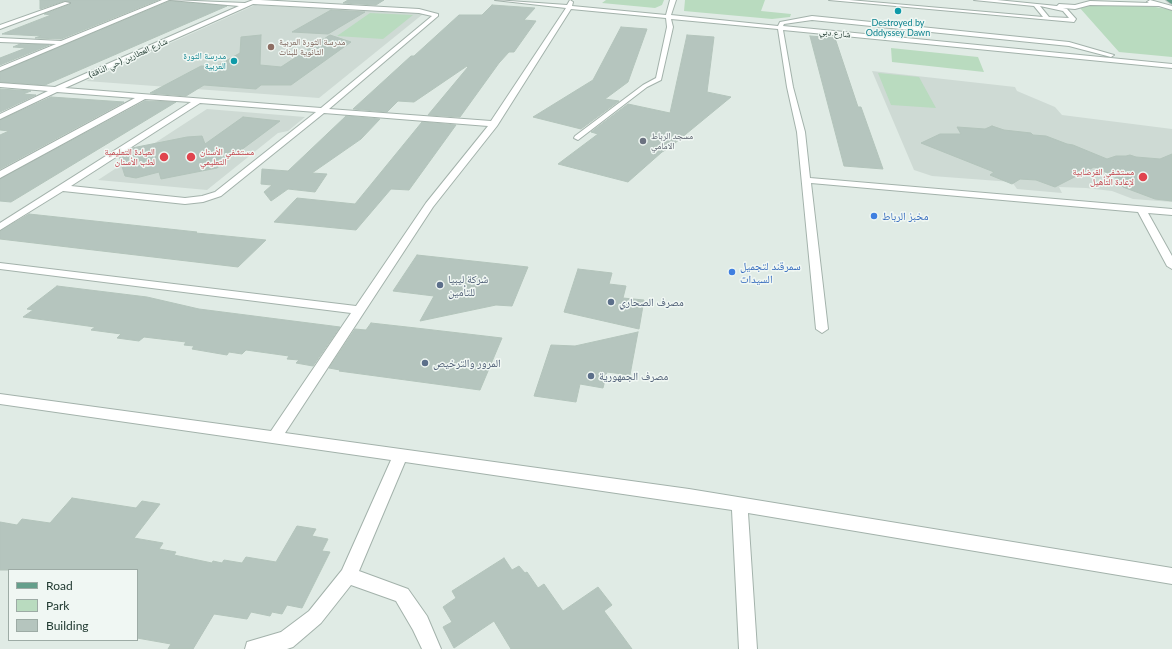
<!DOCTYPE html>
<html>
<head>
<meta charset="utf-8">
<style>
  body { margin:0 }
  #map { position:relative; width:1172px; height:649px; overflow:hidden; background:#e0ebe5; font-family:Lato,sans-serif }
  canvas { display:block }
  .legend { position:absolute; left:8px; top:569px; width:130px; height:72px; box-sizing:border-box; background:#f0f7f3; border:1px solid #9daba5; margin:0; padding:5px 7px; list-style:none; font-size:12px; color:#213a31 }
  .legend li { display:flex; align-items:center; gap:8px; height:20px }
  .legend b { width:20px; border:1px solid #9daba5 }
</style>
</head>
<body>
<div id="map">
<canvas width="1172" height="649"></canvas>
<ul class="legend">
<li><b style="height:5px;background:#659f8b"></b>Road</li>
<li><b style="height:11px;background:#b9dbbf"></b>Park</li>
<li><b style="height:11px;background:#b5c5be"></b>Building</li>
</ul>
</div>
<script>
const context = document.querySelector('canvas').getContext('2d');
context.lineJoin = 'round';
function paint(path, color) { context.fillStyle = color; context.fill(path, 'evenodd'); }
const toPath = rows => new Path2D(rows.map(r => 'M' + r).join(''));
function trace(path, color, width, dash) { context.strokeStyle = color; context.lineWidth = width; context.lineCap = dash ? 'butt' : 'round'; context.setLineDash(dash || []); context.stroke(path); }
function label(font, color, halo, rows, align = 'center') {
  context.font = font + ' Lato,"Noto Naskh Arabic",sans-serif'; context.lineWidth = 3; context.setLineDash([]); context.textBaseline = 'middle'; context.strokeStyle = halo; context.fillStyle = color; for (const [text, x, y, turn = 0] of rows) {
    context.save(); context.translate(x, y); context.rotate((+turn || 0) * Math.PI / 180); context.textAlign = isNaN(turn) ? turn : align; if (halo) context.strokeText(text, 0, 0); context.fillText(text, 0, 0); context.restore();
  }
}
const built = toPath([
  [255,5,423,14,319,98,86,81],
  [872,71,1015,87,1017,91,1055,107,1062,115,1172,129,1172,202,1133,199,1112,191,1086,188,1059,187,1062,193,1017,189,1012,182,932,176,914,170],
  [207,109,305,117,288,131,278,133,207,190,98,180]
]);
const green = toPath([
  [606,0,664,0,662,5,655,8,602,3],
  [685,0,765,0,761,11,791,14,790,17,772,19,684,11],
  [1087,4,1144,5,1172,10,1172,57,1119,52,1079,7],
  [370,13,413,15,383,39,337,36],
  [891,48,978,57,984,72,892,62],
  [878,73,919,77,936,108,891,105]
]);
const building = toPath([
  [40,0,158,0,61,39,35,38,41,36,2,34,51,15,44,14,71,4,64,1,40,9,40,0],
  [348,0,384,0,376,5,343,3,348,0],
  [170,1,227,6,45,85,0,82,0,72,170,1],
  [492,5,535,8,524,20,536,21,514,52,509,52,499,63,460,117,428,115,468,67,467,66,414,102,398,101,387,112,353,109,411,56,414,56,459,15,482,15,492,5],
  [331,10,365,12,328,34,292,32,331,10],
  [621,27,647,29,628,82,605,99,619,101,581,129,533,117,593,80,621,27],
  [261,35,260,65,281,67,330,35,351,42,291,85,261,85,256,89,204,85,186,96,150,93,201,66,215,67,240,53,241,37,261,35],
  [687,35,714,37,707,92,731,97,669,148,662,152,628,182,558,164,598,134,591,132,628,104,670,113,687,35],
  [810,36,835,38,858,107,861,107,883,169,844,166,810,36],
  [20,44,49,45,0,65,0,58,26,48,13,47,20,44],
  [0,89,31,91,23,94,36,95,0,112,0,89],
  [51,97,124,102,0,169,0,135,9,131,0,130,0,120,51,97],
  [145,101,176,102,11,202,0,201,0,179,145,101],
  [346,116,380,119,361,139,312,173,327,174,315,192,288,189,271,201,264,192,272,185,261,184,262,169,288,171,346,116],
  [243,117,280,121,217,168,161,179,159,172,136,178,125,176,119,157,132,148,187,137,202,136,205,144,243,117],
  [422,122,456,125,409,190,391,189,356,230,274,222,297,198,355,204,422,122],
  [992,126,1004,130,1031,133,1033,135,1046,136,1067,144,1073,145,1107,159,1116,156,1126,156,1130,155,1136,157,1160,159,1172,154,1172,201,1155,199,1123,187,1113,175,1094,167,1055,187,1036,180,1020,179,1012,184,990,175,994,172,921,143,940,134,961,134,957,127,985,129,992,126],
  [29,214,197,232,196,233,266,240,238,267,0,239,0,231,29,214],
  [417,255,528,267,512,306,496,305,420,321,434,296,393,291,417,255],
  [578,269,612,273,609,284,626,286,623,298,644,300,639,329,564,312,578,269],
  [57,286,147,297,199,309,340,327,313,366,296,363,299,360,287,359,289,356,246,350,242,354,229,352,227,355,192,349,194,346,184,345,186,342,144,337,139,341,117,338,121,334,91,330,95,327,23,317,33,310,27,309,57,286],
  [371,323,416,328,502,338,480,390,339,371,340,370,329,368,355,329,366,330,371,323],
  [638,332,630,375,607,372,603,388,580,384,576,402,534,396,551,345,575,346,638,332],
  [72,498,136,508,142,501,160,504,134,538,163,543,159,549,176,552,174,555,212,563,213,561,222,563,224,560,242,563,246,557,276,562,297,526,316,529,312,536,328,539,322,551,330,552,302,608,287,605,282,614,272,612,270,616,251,612,247,619,214,614,193,649,168,649,171,644,137,638,137,570,0,570,0,522,17,525,22,519,50,523,72,498],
  [504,558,512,570,519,566,525,573,527,572,538,588,544,584,563,611,598,587,612,605,604,611,632,649,511,649,494,621,454,648,443,627,452,622,443,607,456,598,452,591,504,558]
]);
const minor = toPath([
  [162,0,169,0,0,71,0,67,56,44,0,42,0,38,61,41,162,0],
  [170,0,245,3,253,0,260,0,419,9,438,14,438,16,329,109,491,121,566,8,495,0,567,5,570,0,573,2,572,6,666,15,670,0,676,0,671,15,778,26,780,22,812,16,1069,42,1114,55,1111,57,1069,46,812,20,784,24,783,26,1172,64,1172,68,783,30,793,87,805,132,810,178,1172,209,1172,215,1148,213,1172,256,1172,269,1167,266,1138,212,811,183,828,329,822,333,816,329,797,132,787,87,778,29,671,19,673,27,661,80,647,87,578,140,574,138,575,136,643,85,656,78,667,27,666,18,571,9,497,126,433,207,285,433,689,489,1172,568,1172,584,748,513,757,649,739,649,732,510,405,462,359,571,408,589,427,616,441,649,422,649,413,630,396,601,351,585,321,623,293,647,287,649,245,649,247,642,281,632,309,611,342,570,391,460,0,404,0,394,271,431,351,313,0,269,0,263,356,306,426,203,488,126,324,113,221,196,203,202,185,204,63,191,0,230,0,223,191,102,145,99,0,178,0,171,135,98,57,92,0,119,0,114,48,91,0,87,0,83,55,87,239,6,170,0],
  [253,4,419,13,432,16,321,108,65,88,253,4],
  [200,103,316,112,215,192,202,196,185,198,71,186,200,103],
  [829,0,849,0,1043,17,1034,6,974,0,997,0,1057,6,1059,4,1075,5,1090,1,1149,3,1147,2,1150,0,1172,6,1172,10,1159,6,1090,5,1075,9,1063,8,1067,9,1076,19,1074,22,829,0],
  [1040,6,1063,11,1069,18,1049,17,1040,6],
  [65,2,70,3,0,29,0,25,65,2]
]);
const major = toPath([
  [1166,0,1172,0,1172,4,1170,3,1166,0]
]);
const markers = [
  [898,11,4,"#0f9aa8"],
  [271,47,4,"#8d6e63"],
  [234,61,4,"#0f9aa8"],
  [643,141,4,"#6b7280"],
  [164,157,5,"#e0444e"],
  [191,157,5,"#e0444e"],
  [1143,177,5,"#e0444e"],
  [874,216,4,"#3f7fe0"],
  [732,272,4,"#3f7fe0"],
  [440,285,4,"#5c6f8a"],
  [611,302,4,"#5c6f8a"],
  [425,363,4,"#5c6f8a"],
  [591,376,4,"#5c6f8a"]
];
const farCulturenames = [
  ["Destroyed by",898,23],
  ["Oddyssey Dawn",898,33],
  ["مدرسة الثورة",226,56,"right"],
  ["العربية",226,66,"right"]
];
const farStreetnames = [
  ["شارع دبي",835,33,6],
  ["شارع العطارين (حي الناقة)",128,58,-24]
];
const farEducationnames = [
  ["مدرسة الثورة العربية",279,42],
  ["الثانوية للبنات",279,52]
];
const farWorshipnames = [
  ["مسجد الرباط",651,136],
  ["الامامي",651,146]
];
const farHealthnames = [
  ["العيادة التعليمية",155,152],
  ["لطب الأسنان",155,162],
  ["مستشفي الأسنان",200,152,"left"],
  ["التعليمي",200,162,"left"],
  ["مستشفي القرضابية",1134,172],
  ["لإعادة التأهيل",1134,182]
];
const shopNames = [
  ["مخبز الرباط",882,216],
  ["سمرقند لتجميل",740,266],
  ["السيدات",740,279]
];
const serviceNames = [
  ["شركة ليبيا",448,279],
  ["للتأمين",448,292],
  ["مصرف الصحاري",619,302],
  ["المرور والترخيص",433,363],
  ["مصرف الجمهورية",599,376]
];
paint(built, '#cedad4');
paint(green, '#b9dbbf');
paint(building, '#b5c5be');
trace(building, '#b3c4bb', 1);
trace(minor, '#a3b2ab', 2);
trace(major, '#c1c8c5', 2);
paint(minor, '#fff');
paint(major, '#659f8b');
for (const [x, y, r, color] of markers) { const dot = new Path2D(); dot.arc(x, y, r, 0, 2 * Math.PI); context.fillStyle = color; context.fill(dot); trace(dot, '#f0f7f3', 1.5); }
label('9px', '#0d838f', '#f0f7f3', farCulturenames);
label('9px', '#213a31', '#f0f7f3', farStreetnames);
label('9px', '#785e54', '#f0f7f3', farEducationnames, 'left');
label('9px', '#5b616d', '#f0f7f3', farWorshipnames, 'left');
label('9px', '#be3a42', '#f0f7f3', farHealthnames, 'right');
label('11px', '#366cbe', '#f0f7f3', shopNames, 'left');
label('11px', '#4e5e75', '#f0f7f3', serviceNames, 'left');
</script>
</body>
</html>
